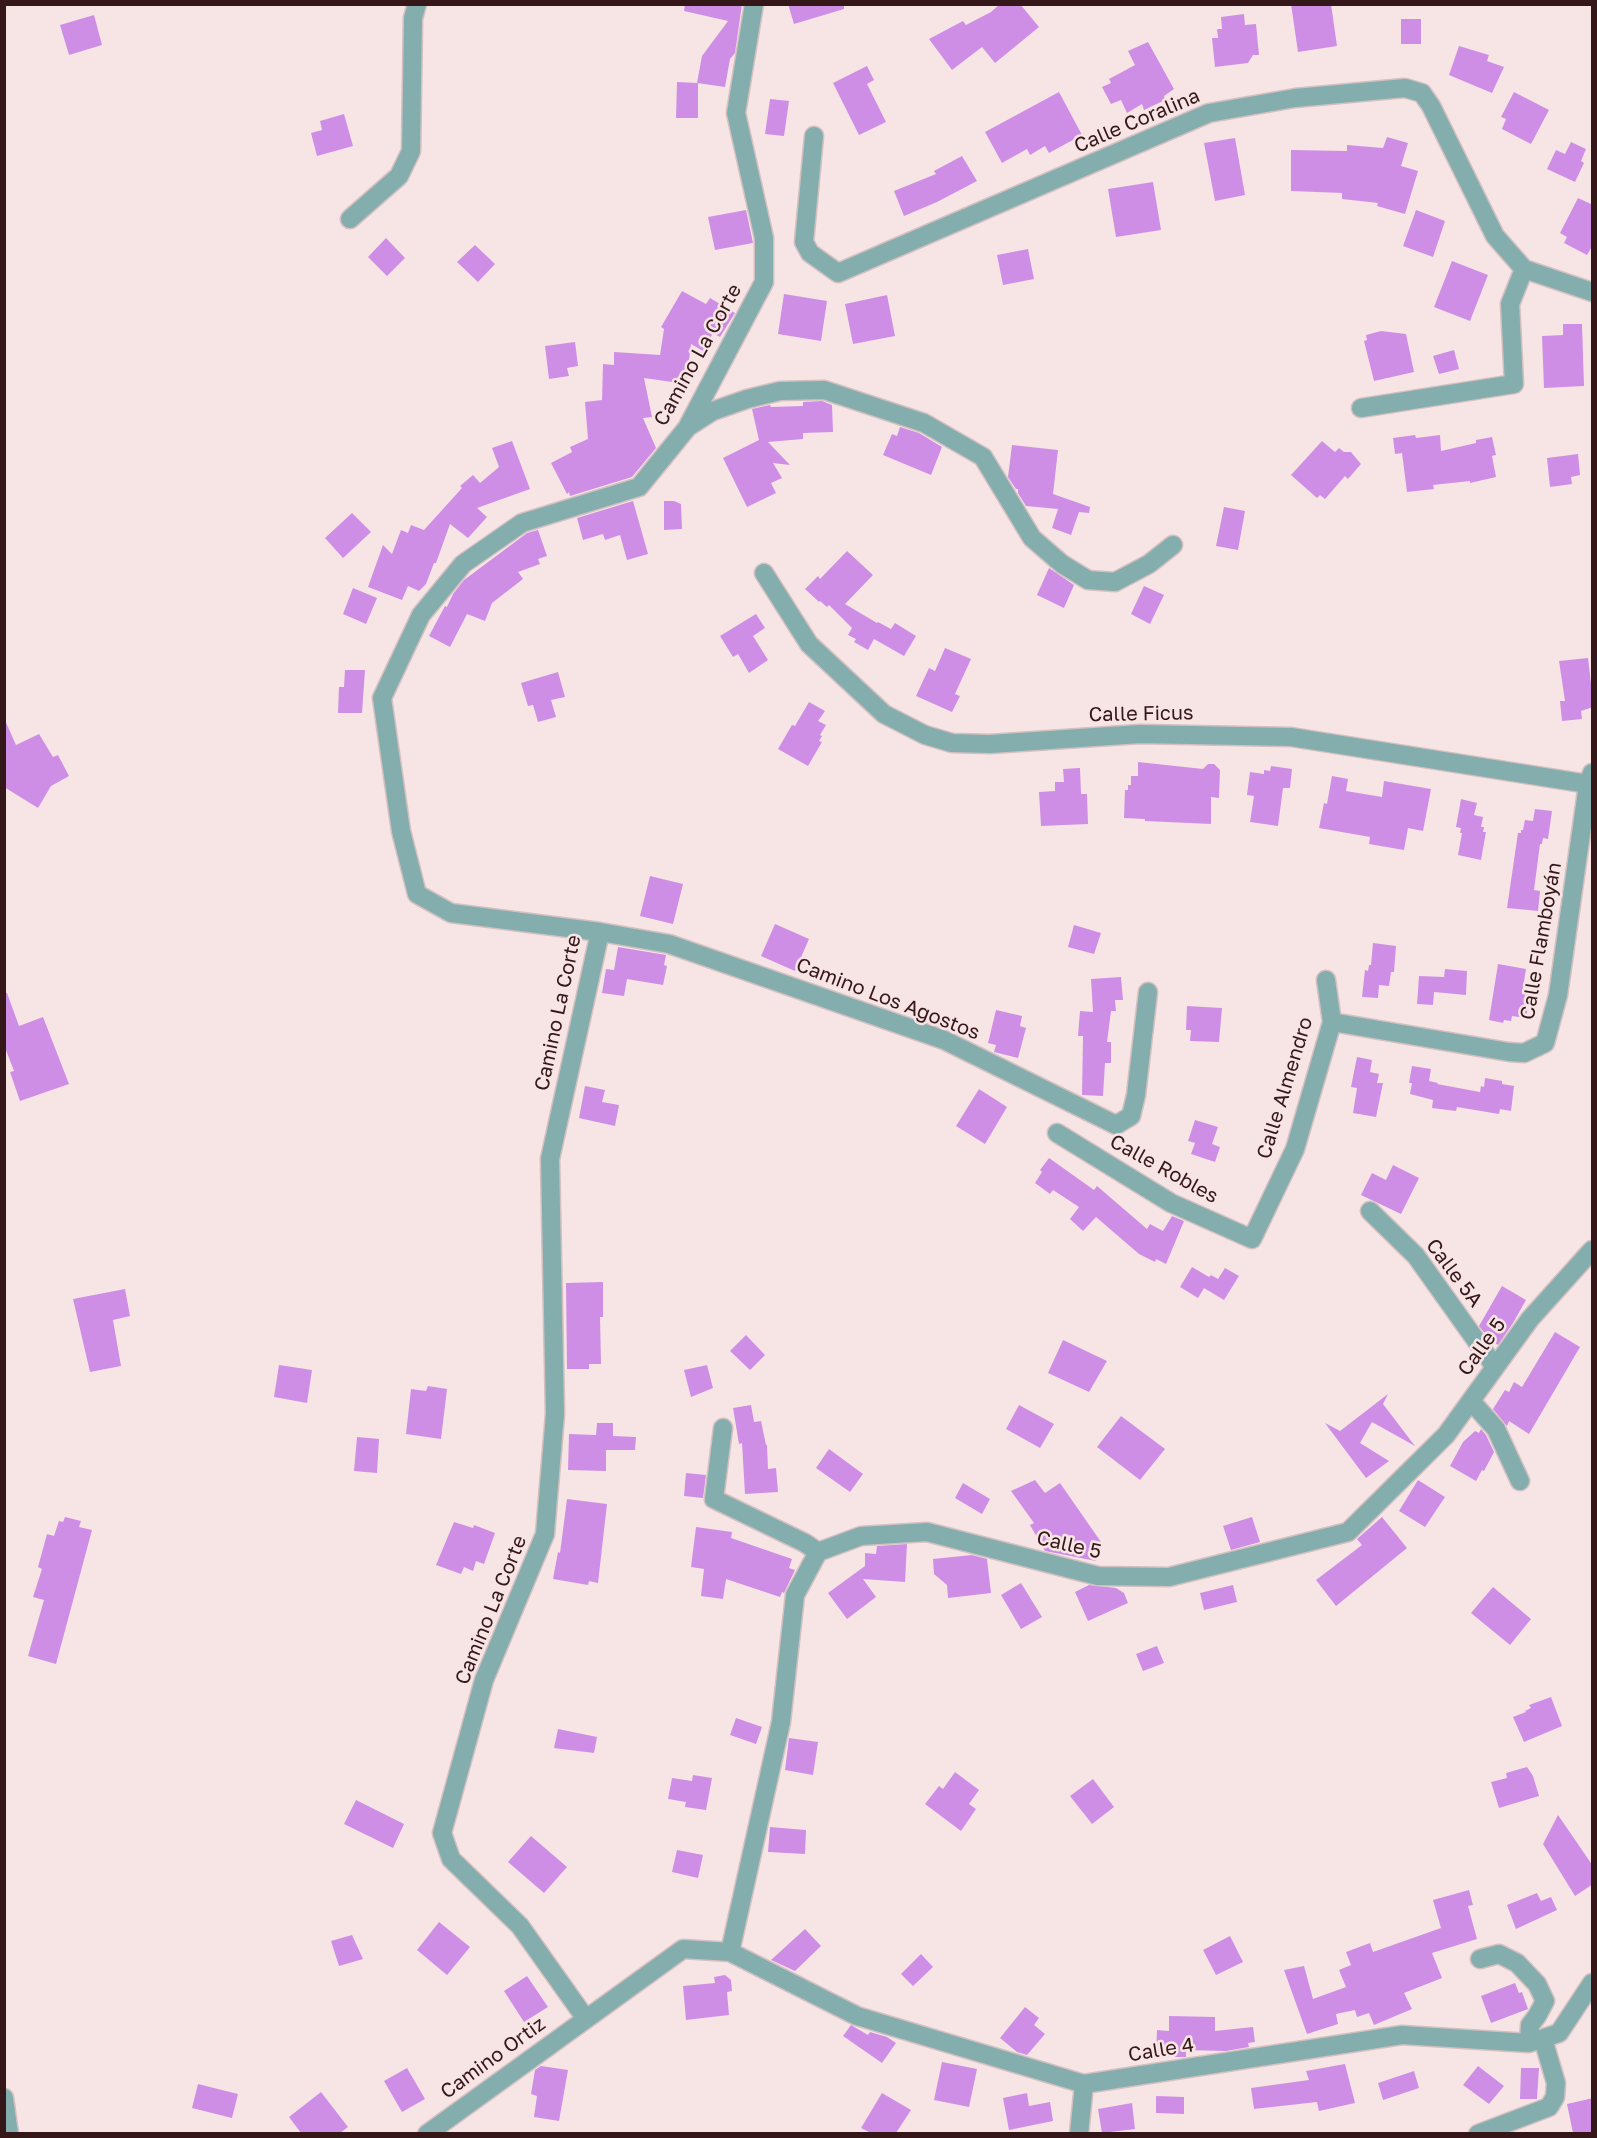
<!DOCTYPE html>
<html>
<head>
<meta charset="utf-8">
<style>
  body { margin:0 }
  #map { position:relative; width:1597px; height:2138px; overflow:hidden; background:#f7e5e5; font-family:"Golos Text",sans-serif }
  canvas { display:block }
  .frame { position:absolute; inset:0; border:6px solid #361719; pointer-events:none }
</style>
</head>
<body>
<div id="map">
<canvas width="1597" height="2138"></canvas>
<div class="frame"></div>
</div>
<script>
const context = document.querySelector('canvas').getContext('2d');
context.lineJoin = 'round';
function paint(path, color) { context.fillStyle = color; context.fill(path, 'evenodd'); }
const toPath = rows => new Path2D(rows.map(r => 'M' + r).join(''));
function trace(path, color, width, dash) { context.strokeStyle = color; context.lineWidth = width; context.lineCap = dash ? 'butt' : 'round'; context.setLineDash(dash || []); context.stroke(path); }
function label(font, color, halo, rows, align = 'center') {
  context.font = font + ' "Golos Text",sans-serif'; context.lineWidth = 5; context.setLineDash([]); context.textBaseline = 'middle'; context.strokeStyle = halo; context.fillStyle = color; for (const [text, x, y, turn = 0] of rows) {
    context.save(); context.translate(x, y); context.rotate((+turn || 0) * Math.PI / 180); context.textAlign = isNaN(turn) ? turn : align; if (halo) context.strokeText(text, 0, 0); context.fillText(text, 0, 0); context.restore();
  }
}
const building = toPath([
  [685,4,742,4,735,53,730,59,725,87,697,83,702,56,728,21,684,11],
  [788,4,844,4,844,9,794,24],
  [1000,4,1020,4,1039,27,995,63,982,47,952,70,929,39,963,21,966,25,991,12],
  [1291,4,1331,4,1337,46,1298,52],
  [1244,14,1245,25,1256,24,1259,55,1253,55,1248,63,1215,67,1212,38,1218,38,1217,29,1222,29,1221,17],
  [94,15,102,45,69,55,60,25],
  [1401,19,1421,19,1421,44,1401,44],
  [1148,42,1174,89,1164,96,1165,100,1144,110,1142,104,1127,113,1121,100,1111,104,1102,87,1111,83,1109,79,1135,65,1128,51],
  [1459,46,1489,55,1487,61,1504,67,1492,93,1449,75],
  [867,66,874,80,867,84,886,122,859,135,833,83],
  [677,82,698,83,698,118,676,118],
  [1059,92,1082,135,1049,153,1045,146,1030,155,1027,149,1002,163,985,132],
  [1514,92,1549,110,1531,144,1502,129,1506,119,1501,117],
  [770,99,789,101,784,136,765,134],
  [344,114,353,146,317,156,311,133,322,130,320,121],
  [1387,137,1408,143,1401,166,1418,171,1405,214,1377,206,1378,203,1342,199,1342,193,1291,191,1291,150,1347,151,1347,145,1383,148],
  [1235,138,1245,195,1215,201,1204,143],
  [1571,142,1586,149,1581,161,1584,163,1575,182,1547,169,1556,150,1565,154],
  [962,156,977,181,937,202,904,216,894,191,936,174,934,171],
  [1153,182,1161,230,1116,237,1108,189],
  [1578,198,1593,205,1593,245,1587,255,1564,243,1567,237,1560,233],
  [746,210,753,243,715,250,708,217],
  [1416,210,1445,221,1433,257,1403,246],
  [386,238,405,258,387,276,368,257],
  [475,245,495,264,478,282,457,262],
  [1028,249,1034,279,1003,285,997,255],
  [1452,261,1488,275,1470,321,1434,307],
  [682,291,706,304,710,298,735,313,720,337,713,333,703,351,691,344,686,384,644,378,652,417,643,418,656,448,632,477,570,496,569,492,567,494,551,463,572,452,570,447,588,439,585,402,602,400,603,364,614,365,614,352,660,355,664,329,661,327],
  [784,294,827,301,821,341,778,334],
  [887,295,895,336,853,344,845,304],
  [1563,324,1582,324,1584,386,1544,388,1542,336,1563,335],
  [1381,331,1406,334,1414,372,1374,381,1364,341,1367,340,1366,335],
  [575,342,578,366,567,368,569,376,549,379,545,346],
  [1454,350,1459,369,1439,374,1433,356],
  [822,401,832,405,833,432,803,433,803,439,768,442,790,465,773,463,782,478,771,483,776,493,747,507,723,458,759,440,752,409,770,405,771,407,803,406,803,402],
  [900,427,919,433,942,447,931,475,883,455,892,434,897,436],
  [1415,435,1416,438,1440,435,1441,451,1476,443,1476,440,1492,437,1496,455,1492,456,1496,477,1470,483,1470,481,1433,485,1434,489,1407,492,1402,453,1395,454,1393,438],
  [512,441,530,489,477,508,487,517,468,538,450,524,436,563,434,563,426,584,419,591,408,586,402,600,368,587,383,545,392,554,401,530,408,533,411,525,424,530,462,488,460,486,473,475,480,483,499,467,492,448],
  [1322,441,1335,452,1339,448,1344,452,1351,452,1361,464,1348,479,1345,476,1325,499,1320,495,1317,498,1291,475],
  [1012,445,1058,450,1053,494,1090,507,1089,513,1079,512,1071,535,1052,528,1058,509,1026,506,1018,493,1018,489,1016,489,1008,477],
  [1578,454,1580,475,1571,477,1572,484,1550,487,1547,458],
  [633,501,648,554,627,560,620,535,605,540,603,534,583,540,577,518],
  [664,501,674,501,681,504,682,529,664,530],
  [1224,507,1245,511,1238,550,1216,546],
  [352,513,371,532,343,558,325,538],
  [538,530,547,556,538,559,540,564,518,572,523,579,492,603,485,621,467,614,450,647,429,636,445,606,447,607,453,594,464,580,527,533],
  [847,551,873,575,845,604,877,623,878,622,891,629,895,623,916,636,904,656,874,639,868,650,854,642,856,639,848,635,852,628,829,605,827,607,820,601,819,602,805,589,818,576,820,579],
  [1049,568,1074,585,1064,608,1037,595],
  [1144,586,1164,595,1150,624,1131,614],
  [353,588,377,598,366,624,343,614],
  [756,614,765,628,753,636,768,660,749,673,738,654,733,657,720,636],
  [945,648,971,659,955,694,960,696,952,712,916,696,929,668,935,671],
  [1588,658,1591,684,1593,684,1593,707,1581,711,1582,719,1562,721,1560,701,1565,701,1559,661],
  [345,670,365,670,362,713,338,713,339,687,344,687],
  [558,672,565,697,551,700,556,717,538,722,533,705,528,706,521,683],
  [809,702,825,711,818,721,826,725,820,735,822,736,819,741,822,742,808,766,778,749,792,725,795,726],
  [4,718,16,745,39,734,53,757,58,755,69,776,51,786,38,808,4,787],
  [1138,762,1203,769,1208,764,1214,764,1220,770,1219,798,1211,797,1211,824,1145,821,1145,819,1124,818,1125,790,1128,790,1128,785,1131,785,1131,776,1138,776],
  [1271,766,1292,769,1290,788,1283,788,1278,826,1250,822,1254,796,1247,795,1250,772,1264,774,1264,770,1270,771],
  [1080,768,1081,794,1087,794,1088,824,1041,826,1039,792,1055,791,1055,782,1064,782,1063,769],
  [1332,776,1348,779,1346,791,1382,797,1384,781,1431,789,1423,831,1408,828,1404,850,1369,844,1370,837,1319,828,1324,803,1327,804],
  [1461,799,1477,803,1474,815,1483,817,1481,827,1484,827,1483,832,1486,832,1481,860,1458,855,1462,833,1460,833,1461,828,1456,827],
  [1535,809,1552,811,1548,839,1543,838,1542,844,1540,844,1534,890,1540,891,1538,911,1507,908,1518,833,1521,833,1521,830,1523,830,1525,820,1533,821],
  [650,876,683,884,673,924,640,916],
  [775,924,809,939,795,971,761,956],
  [1074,925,1101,933,1094,954,1068,947],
  [1373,943,1396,946,1394,972,1391,972,1389,986,1379,985,1378,998,1362,997,1365,970,1368,971,1369,965,1371,965],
  [618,947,666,955,664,965,667,966,663,985,627,979,624,996,602,993,606,969,614,970],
  [1498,964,1526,969,1522,994,1530,995,1526,1018,1512,1016,1511,1021,1504,1020,1503,1023,1489,1020],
  [1445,969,1467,971,1466,995,1434,992,1433,1005,1417,1004,1419,976,1444,977],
  [1121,977,1123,1000,1115,1000,1116,1011,1111,1011,1107,1042,1111,1042,1111,1063,1105,1063,1103,1096,1082,1095,1083,1036,1078,1036,1080,1011,1093,1012,1091,979],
  [4,993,7,993,19,1026,43,1017,69,1084,20,1101,10,1072,14,1071,4,1045],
  [1187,1006,1222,1008,1219,1042,1190,1041,1191,1030,1186,1030],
  [996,1010,1022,1016,1020,1026,1026,1028,1018,1058,994,1052,996,1045,988,1043],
  [1357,1057,1372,1060,1370,1072,1379,1074,1377,1083,1383,1083,1376,1117,1353,1113,1357,1088,1351,1087],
  [1412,1066,1431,1069,1429,1081,1438,1083,1437,1084,1480,1092,1481,1086,1484,1087,1485,1078,1502,1081,1502,1084,1514,1086,1511,1111,1500,1109,1499,1114,1457,1107,1456,1111,1432,1108,1433,1100,1410,1094,1412,1083,1409,1083],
  [585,1086,605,1090,602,1102,619,1105,615,1126,579,1118],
  [979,1089,1007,1107,985,1144,956,1126],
  [1195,1120,1218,1127,1212,1144,1220,1147,1215,1162,1191,1154,1195,1143,1188,1141],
  [1049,1158,1094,1190,1097,1186,1147,1229,1150,1224,1163,1231,1172,1216,1184,1221,1166,1264,1156,1259,1155,1262,1139,1254,1096,1217,1083,1231,1070,1219,1079,1207,1053,1190,1050,1194,1035,1183,1042,1172,1040,1170],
  [1393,1165,1419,1178,1401,1214,1361,1195,1372,1173,1386,1180],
  [1192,1267,1209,1277,1211,1275,1218,1279,1225,1268,1239,1276,1224,1300,1204,1288,1198,1298,1180,1287],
  [603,1282,603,1317,600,1317,601,1364,589,1364,589,1369,567,1369,566,1283],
  [1502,1286,1526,1300,1513,1323,1498,1345,1490,1340,1479,1326],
  [125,1289,130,1316,113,1320,121,1366,90,1372,73,1299],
  [1555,1332,1580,1347,1529,1434,1509,1421,1507,1426,1493,1409,1505,1390,1509,1392,1514,1382,1522,1387],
  [746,1335,765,1355,750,1370,730,1351],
  [1063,1340,1107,1361,1089,1392,1048,1373],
  [279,1365,312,1370,307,1403,274,1397],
  [707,1365,713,1388,691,1397,684,1370],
  [428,1386,447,1389,441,1439,406,1434,411,1389,426,1391],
  [1388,1394,1383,1404,1415,1446,1372,1422,1360,1443,1389,1461,1366,1478,1325,1423,1340,1431],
  [751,1405,754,1422,761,1421,766,1445,767,1445,768,1469,776,1468,778,1492,745,1494,742,1443,739,1444,733,1408],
  [1019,1405,1054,1424,1040,1448,1006,1429],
  [1121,1416,1165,1449,1140,1480,1097,1447],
  [597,1423,613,1423,613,1436,636,1437,635,1450,606,1450,606,1471,568,1470,569,1434,596,1435],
  [1481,1429,1486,1435,1494,1452,1484,1471,1482,1470,1476,1481,1450,1466,1463,1442,1475,1431,1479,1433],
  [357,1437,379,1439,377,1473,354,1471],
  [829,1449,863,1474,850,1492,816,1468],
  [686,1473,706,1475,703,1498,684,1496],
  [1035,1480,1045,1493,1060,1483,1101,1542,1089,1550,1096,1561,1045,1551,1030,1525,1034,1523,1011,1491],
  [1418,1480,1445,1497,1425,1527,1399,1511],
  [963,1483,990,1499,982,1514,955,1498],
  [567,1499,607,1504,598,1583,589,1581,588,1585,553,1579,558,1552,560,1553],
  [65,1517,81,1521,79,1527,92,1530,56,1664,28,1656,44,1600,33,1597,42,1569,38,1567,47,1534,54,1536,59,1521,63,1522],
  [1252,1517,1260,1542,1231,1550,1223,1526],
  [1382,1517,1407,1548,1336,1606,1316,1580,1362,1545,1357,1539],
  [454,1522,473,1528,474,1525,495,1533,484,1564,476,1561,473,1571,464,1567,461,1574,436,1565],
  [696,1527,732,1532,731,1538,792,1559,789,1568,795,1570,784,1593,782,1592,780,1597,726,1579,723,1599,701,1596,704,1569,691,1567],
  [907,1544,905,1582,863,1579,876,1597,847,1619,828,1593,865,1566,865,1553,876,1554,877,1546],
  [972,1555,987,1559,991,1593,948,1598,947,1585,934,1574,933,1559],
  [1021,1583,1042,1617,1021,1629,1001,1595],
  [1089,1585,1116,1588,1124,1593,1128,1603,1088,1621,1075,1592],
  [1233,1585,1237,1602,1204,1610,1200,1593],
  [1493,1587,1531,1619,1510,1645,1471,1613],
  [1157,1646,1164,1663,1143,1671,1136,1654],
  [1551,1697,1562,1726,1524,1742,1513,1717,1526,1712,1525,1711,1531,1708,1529,1705],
  [736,1718,762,1727,756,1744,730,1735],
  [558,1729,597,1737,594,1753,554,1748],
  [789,1738,818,1742,813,1775,785,1770],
  [1527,1767,1533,1776,1539,1796,1499,1808,1491,1782,1507,1778,1506,1773],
  [955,1772,979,1790,969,1804,976,1809,961,1831,925,1804,939,1786,943,1789],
  [693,1775,712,1778,706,1810,685,1807,686,1802,668,1799,672,1778,692,1781],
  [1093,1779,1114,1807,1092,1824,1070,1796],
  [356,1800,404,1824,393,1848,344,1824],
  [1558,1815,1593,1866,1593,1884,1575,1896,1543,1844],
  [770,1827,806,1830,805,1854,768,1852],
  [531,1836,567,1867,544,1893,508,1862],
  [677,1850,703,1855,698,1878,672,1872],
  [1469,1890,1473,1905,1468,1906,1477,1939,1432,1953,1442,1978,1404,1993,1412,2009,1374,2025,1369,2013,1357,2017,1355,2010,1336,2014,1338,2024,1307,2034,1284,1970,1304,1966,1313,1999,1346,1987,1339,1970,1351,1965,1346,1952,1370,1943,1373,1952,1441,1928,1433,1900],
  [1537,1893,1541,1901,1551,1897,1557,1910,1516,1929,1507,1905],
  [439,1922,470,1947,447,1975,417,1950],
  [805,1929,821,1946,795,1971,771,1960],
  [352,1935,363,1959,339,1966,331,1941],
  [1230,1936,1243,1962,1216,1975,1203,1950],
  [921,1954,933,1967,913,1986,901,1974],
  [725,1975,731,1980,732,1991,727,1992,729,2015,686,2020,683,1986,715,1983,714,1977],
  [527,1976,548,2007,524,2022,504,1991],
  [1515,1983,1519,1993,1522,1992,1528,2009,1491,2023,1481,1996],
  [1025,2007,1039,2018,1034,2025,1045,2034,1027,2055,1017,2052,1000,2038],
  [1169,2016,1215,2017,1215,2031,1253,2027,1255,2042,1248,2043,1249,2047,1226,2051,1186,2050,1186,2057,1156,2057,1157,2030,1169,2031],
  [851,2025,868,2035,870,2032,887,2037,896,2043,882,2063,843,2036],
  [942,2062,977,2069,969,2107,934,2100],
  [1345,2064,1355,2103,1319,2111,1317,2102,1254,2109,1251,2088,1309,2080,1306,2071],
  [541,2066,568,2070,559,2121,534,2117,537,2096,531,2094,535,2070],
  [1478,2066,1504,2086,1489,2104,1463,2085],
  [407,2068,425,2099,402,2112,384,2081],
  [1521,2068,1539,2068,1537,2099,1520,2099],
  [1414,2071,1419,2088,1383,2100,1378,2083],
  [198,2084,238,2094,232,2118,192,2108],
  [321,2092,348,2127,340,2133,301,2133,289,2117],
  [882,2093,911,2110,896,2133,871,2133,861,2128],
  [1027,2093,1029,2106,1050,2102,1053,2121,1009,2130,1003,2098],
  [1156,2096,1184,2097,1184,2114,1156,2113],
  [1593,2098,1593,2133,1573,2133,1567,2104],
  [1132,2103,1135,2129,1102,2133,1098,2109]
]);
const street = toPath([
  [754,4,736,113,764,238,764,282,687,428,639,487,522,523,463,564,421,615,382,698,401,831,417,894,451,913,600,932,669,944,944,1040,1116,1125,1131,1116,1136,1095,1148,992],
  [814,136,804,242,810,253,838,273,1209,113,1295,98,1405,88,1422,93,1431,106,1495,236,1524,269,1592,292],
  [350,219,399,176,411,151,413,18,417,4],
  [1361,408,1514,384,1510,304,1524,269],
  [688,427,713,411,747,399,780,391,824,390,924,423,983,457,1032,538,1062,564,1088,580,1115,582,1149,564,1173,545],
  [764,573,809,644,884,714,925,735,952,743,990,744,1140,734,1291,737,1588,784],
  [1332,1022,1509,1052,1524,1053,1545,1043,1558,995,1588,784,1592,773],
  [1057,1133,1171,1203,1252,1239,1295,1149,1332,1022,1326,980],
  [1370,1211,1416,1256,1495,1367],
  [1471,1401,1496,1429,1520,1481],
  [723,1428,714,1499,805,1543,818,1552],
  [730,1952,781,1722,795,1595,818,1552,861,1536,927,1532,1098,1576,1169,1577,1348,1532,1446,1435,1530,1319,1592,1250],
  [1480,1959,1499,1954,1517,1963,1537,1984,1545,2001,1537,2016,1530,2025,1529,2043],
  [586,2019,520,1926,451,1859,442,1833,484,1680,545,1534,555,1414,550,1159,600,932],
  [4,2098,9,2134],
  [427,2134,683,1949,730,1952,857,2016,1084,2084,1402,2035,1529,2043,1559,2033,1592,1983],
  [1079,2134,1084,2084],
  [1478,2134,1549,2107,1555,2097,1556,2083,1543,2039]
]);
const streetNames = [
  ["Calle Coralina",1137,121,-23],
  ["Camino La Corte",698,355,-61],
  ["Calle Ficus",1141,714,-1],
  ["Calle Flamboyán",1541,941,-80],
  ["Camino Los Agostos",888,999,21],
  ["Camino La Corte",558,1013,-78],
  ["Calle Almendro",1285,1088,-73],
  ["Calle Robles",1164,1169,29],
  ["Calle 5A",1454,1273,53],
  ["Calle 5",1482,1347,-54],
  ["Calle 5",1069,1545,13],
  ["Camino La Corte",491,1610,-68],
  ["Calle 4",1161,2050,-9],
  ["Camino Ortiz",493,2058,-36]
];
paint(building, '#cf8ee5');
trace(street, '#d4c0c0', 21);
trace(street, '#84aeae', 18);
label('20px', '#361719', '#f7e5e5', streetNames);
</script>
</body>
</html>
